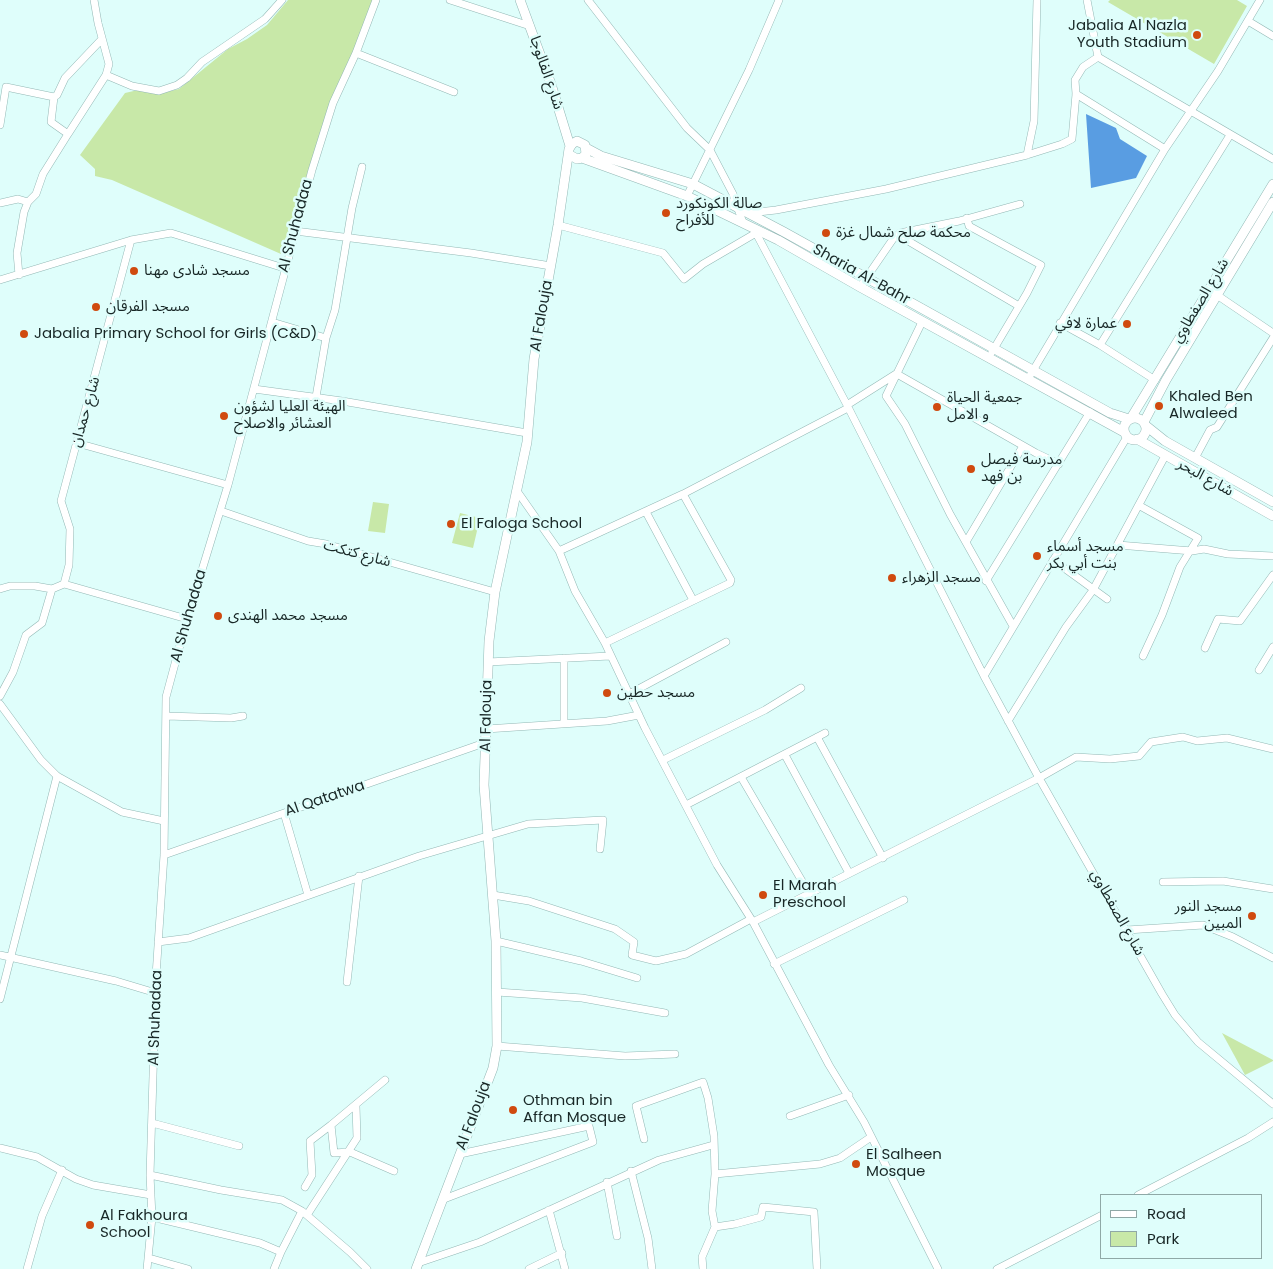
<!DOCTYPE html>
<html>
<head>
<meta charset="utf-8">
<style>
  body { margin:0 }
  #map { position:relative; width:1273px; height:1269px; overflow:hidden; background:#dffefb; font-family:Poppins,sans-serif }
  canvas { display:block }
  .legend { position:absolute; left:1100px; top:1194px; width:162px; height:65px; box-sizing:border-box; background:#dffefb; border:1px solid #8fa8a6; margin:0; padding:6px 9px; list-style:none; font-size:15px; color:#182726 }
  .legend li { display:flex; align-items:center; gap:10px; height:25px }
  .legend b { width:25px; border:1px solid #8fa8a6 }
</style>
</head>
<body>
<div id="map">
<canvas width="1273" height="1269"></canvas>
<ul class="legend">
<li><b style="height:6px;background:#fff"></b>Road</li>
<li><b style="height:14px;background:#c8e8a8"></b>Park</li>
</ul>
</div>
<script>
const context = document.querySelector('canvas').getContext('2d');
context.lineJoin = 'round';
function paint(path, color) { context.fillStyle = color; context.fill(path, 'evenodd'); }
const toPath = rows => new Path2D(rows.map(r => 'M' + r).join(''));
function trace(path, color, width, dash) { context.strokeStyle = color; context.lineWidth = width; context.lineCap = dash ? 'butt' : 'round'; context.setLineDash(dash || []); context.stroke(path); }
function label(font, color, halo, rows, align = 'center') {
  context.font = font + ' Poppins,"Noto Sans Arabic",sans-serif'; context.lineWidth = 5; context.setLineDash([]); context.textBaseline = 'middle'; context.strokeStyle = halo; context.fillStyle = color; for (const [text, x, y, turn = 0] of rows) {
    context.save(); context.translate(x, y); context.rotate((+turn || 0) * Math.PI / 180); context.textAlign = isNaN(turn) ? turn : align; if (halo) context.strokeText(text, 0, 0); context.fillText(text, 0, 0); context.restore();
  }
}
const green = toPath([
  [288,0,374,0,281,254,112,180,95,176,95,169,80,155,125,93,138,90,157,94,179,89,228,49,247,39,267,25],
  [1110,0,1237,0,1247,6,1214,64,1108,2],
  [373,502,389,504,385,533,368,531],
  [460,513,480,518,473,548,452,543],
  [1222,1033,1273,1060,1273,1061,1245,1075]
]);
const water = toPath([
  [1086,114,1116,128,1120,139,1147,156,1136,178,1091,188]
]);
const minor = toPath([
  [94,0,98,23,109,64,106,75,132,86,159,91,177,85,187,78,202,62,265,19,282,0],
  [450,0,530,26],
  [588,0,687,128,710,150,733,194,743,223],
  [1087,0,1098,57],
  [1248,21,1273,36],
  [356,53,454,92],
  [1076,94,1165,149],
  [0,125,6,87,54,97],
  [68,134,106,75],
  [1027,155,1034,121,1037,0],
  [687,196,749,70,779,0],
  [0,203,18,199,28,202],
  [749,213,776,210,886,189,1027,155,1062,144,1072,139,1076,94,1075,80,1083,67,1098,57,1273,159],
  [967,218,969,226,1041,265,1027,293,992,352],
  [558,225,663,253,684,279,703,264,756,233],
  [295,231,471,253,551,266],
  [758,231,756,233,847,405,984,676,1039,778,1162,994,1175,1015,1198,1042,1273,1104],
  [898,235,1019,306],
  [19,275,17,253,24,212,28,202,36,194,43,174,68,134,51,122,54,97,57,95,65,78,102,39],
  [0,280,131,240,171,233,284,268],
  [860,287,893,239,900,233,959,221,1020,204],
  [1208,289,1273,333],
  [272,322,326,338,335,310,352,208,362,167],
  [922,322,886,396,905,424,950,514,1013,626],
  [1060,323,1100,345,1230,135],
  [1100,345,1155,380],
  [897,374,1036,453,1059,464],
  [1028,379,1165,149,1218,71,1260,0],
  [254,389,342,401,527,433],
  [316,397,326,338],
  [847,405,896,374],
  [77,443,228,485],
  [1195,458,1210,430,1217,427,1273,338],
  [517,491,559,551,575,591,605,643,645,728,717,865,753,922,829,1065,864,1122,938,1269],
  [1140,506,1198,538,1180,567,1162,615,1143,656],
  [221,511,308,541,326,544,495,592],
  [646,512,693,600],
  [966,542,1023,446],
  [1118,545,1192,551,1204,549,1228,554,1273,556],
  [559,551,683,494,848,408],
  [1053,560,1107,599],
  [986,581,1090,412],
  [64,584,69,565,70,529,61,501,131,240],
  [0,589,10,586,35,586,52,589,64,584,187,619],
  [605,643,730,583,731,580,683,494],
  [1205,648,1218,619,1240,621,1273,575],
  [564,658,564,723],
  [488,662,610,656],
  [1259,670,1273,647],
  [984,676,1127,437],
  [629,694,726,642],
  [0,696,13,672,26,635,42,623,52,589],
  [0,704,41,760,57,776,122,812,164,821],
  [166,716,231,718,243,716],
  [1008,721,1066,627,1093,590,1165,456],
  [486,729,607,721,639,715],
  [817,737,883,858],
  [785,755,849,873],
  [663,760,765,710,801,688],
  [741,777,809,893],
  [686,805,825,733],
  [284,813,308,895],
  [164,855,487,742],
  [1163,882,1223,881,1273,889],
  [493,895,529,901,615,929,634,942,632,955,656,961,686,954,751,919],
  [753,922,1039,778,1076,757,1110,759,1139,756,1151,742,1183,737,1197,741,1227,738,1273,749],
  [1127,930,1203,925,1233,937,1273,958],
  [496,941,581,961,637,978],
  [158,942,189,938,419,856,528,824,603,820,600,849],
  [0,955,116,981,156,993],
  [774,964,904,900],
  [347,982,359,876],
  [497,992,582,998,665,1013],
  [0,999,57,776],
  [497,1046,625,1056,675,1054],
  [790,1116,849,1095],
  [152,1123,239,1146],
  [331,1125,385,1080],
  [644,1139,636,1106,703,1082,708,1098,714,1136,715,1174,712,1211,715,1227,702,1257,703,1269],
  [0,1148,37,1157,76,1179,93,1185,151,1195],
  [631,1171,648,1238,652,1269],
  [715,1174,820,1164,840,1158,871,1137],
  [150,1175,221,1190,282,1200,302,1211],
  [607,1182,617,1236],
  [305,1187,312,1175,310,1141,331,1125,334,1153,350,1152,394,1171],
  [1138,1195,1248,1138,1273,1122],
  [444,1199,593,1142,589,1126,460,1154],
  [549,1210,565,1269],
  [307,1215,357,1138,356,1106],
  [152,1217,260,1243,281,1252,274,1269],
  [715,1227,735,1224,761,1217,763,1207,814,1212,817,1269],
  [281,1252,302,1211,350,1252,367,1269],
  [149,1258,188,1269],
  [418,1263,480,1242,659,1160,713,1145],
  [27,1269,42,1216,62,1170],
  [147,1269,152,1217,150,1175,156,976,164,855,166,697,187,619,228,485,312,170,333,103,356,53,376,0],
  [529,1269,562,1253],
  [997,1269,1102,1215]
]);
const major = toPath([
  [520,0,551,84,570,146],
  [586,148,601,156,693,184,784,232,1110,413,1129,419],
  [582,158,687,196,778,240,860,287,1124,432],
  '1124 429a11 11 0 1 1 22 0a11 11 0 1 1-22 0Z',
  [1131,418,1273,184],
  [1144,422,1166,380,1273,202],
  [1145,425,1165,441,1273,502],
  [1137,439,1273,516],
  [416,1269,493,1068,497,1046,496,941,484,785,489,641,495,592,527,442,534,359,558,225,569,149,572,144,577,141,585,145,586,154,582,158,577,159,570,155]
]);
const markers = [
  [1197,35,5,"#d04a0f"],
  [666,213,5,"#d04a0f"],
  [826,233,5,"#d04a0f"],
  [134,271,5,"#d04a0f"],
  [96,307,5,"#d04a0f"],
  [1127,324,5,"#d04a0f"],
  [24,334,5,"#d04a0f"],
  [1159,406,5,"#d04a0f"],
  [937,407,5,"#d04a0f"],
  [224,416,5,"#d04a0f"],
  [971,469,5,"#d04a0f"],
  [451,524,5,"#d04a0f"],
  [1037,556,5,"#d04a0f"],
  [892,578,5,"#d04a0f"],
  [218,616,5,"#d04a0f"],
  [607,693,5,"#d04a0f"],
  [763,895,5,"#d04a0f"],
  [1252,916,5,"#d04a0f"],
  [513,1110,5,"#d04a0f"],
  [856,1164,5,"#d04a0f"],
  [90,1225,5,"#d04a0f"]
];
const poiNames = [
  ["Jabalia Al Nazla",1187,26,"right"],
  ["Youth Stadium",1187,43,"right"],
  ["صالة الكونكورد",676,204],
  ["للأفراح",676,221],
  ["محكمة صلح شمال غزة",836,233],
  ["مسجد شادى مهنا",144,271],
  ["مسجد الفرقان",106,307],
  ["عمارة لافي",1117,324,"right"],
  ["Jabalia Primary School for Girls (C&D)",34,334],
  ["Khaled Ben",1169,397],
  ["Alwaleed",1169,414],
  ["جمعية الحياة",947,398],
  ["و الامل",947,415],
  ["الهيئة العليا لشؤون",234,407],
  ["العشائر والاصلاح",234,424],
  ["مدرسة فيصل",981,460],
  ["بن فهد",981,477],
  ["El Faloga School",461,524],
  ["مسجد أسماء",1047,547],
  ["بنت أبي بكر",1047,564],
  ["مسجد الزهراء",902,578],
  ["مسجد محمد الهندى",228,616],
  ["مسجد حطين",617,693],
  ["El Marah",773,886],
  ["Preschool",773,903],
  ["مسجد النور",1242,907,"right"],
  ["المبين",1242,924,"right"],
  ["Othman bin",523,1101],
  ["Affan Mosque",523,1118],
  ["El Salheen",866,1155],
  ["Mosque",866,1172],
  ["Al Fakhoura",100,1216],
  ["School",100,1233]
];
const streetNames = [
  ["شارع الفالوجا",546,73,71],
  ["Al Shuhadaa",296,226,-75],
  ["Sharia Al-Bahr",861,275,29],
  ["شارع الصفطاوي",1201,301,-59],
  ["Al Falouja",542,316,-80],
  ["شارع حمدان",86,412,-74],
  ["شارع البحر",1205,478,29],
  ["شارع كتكت",357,554,15],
  ["Al Shuhadaa",189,616,-74],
  ["Al Falouja",487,716,-89],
  ["Al Qatatwa",325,799,-19],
  ["شارع الصفطاوي",1117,913,61],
  ["Al Shuhadaa",156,1018,-88],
  ["Al Falouja",474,1116,-69]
];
paint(green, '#c8e8a8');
paint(water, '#599de2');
trace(minor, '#93b8b5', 8);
trace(major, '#93b8b5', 10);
trace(minor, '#fff', 7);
trace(major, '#fff', 9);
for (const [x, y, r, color] of markers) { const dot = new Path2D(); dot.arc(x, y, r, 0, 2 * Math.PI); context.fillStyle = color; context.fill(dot); trace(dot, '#dffefb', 2); }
label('15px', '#182726', '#dffefb', poiNames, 'left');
label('15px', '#182726', '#dffefb', streetNames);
</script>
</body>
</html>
